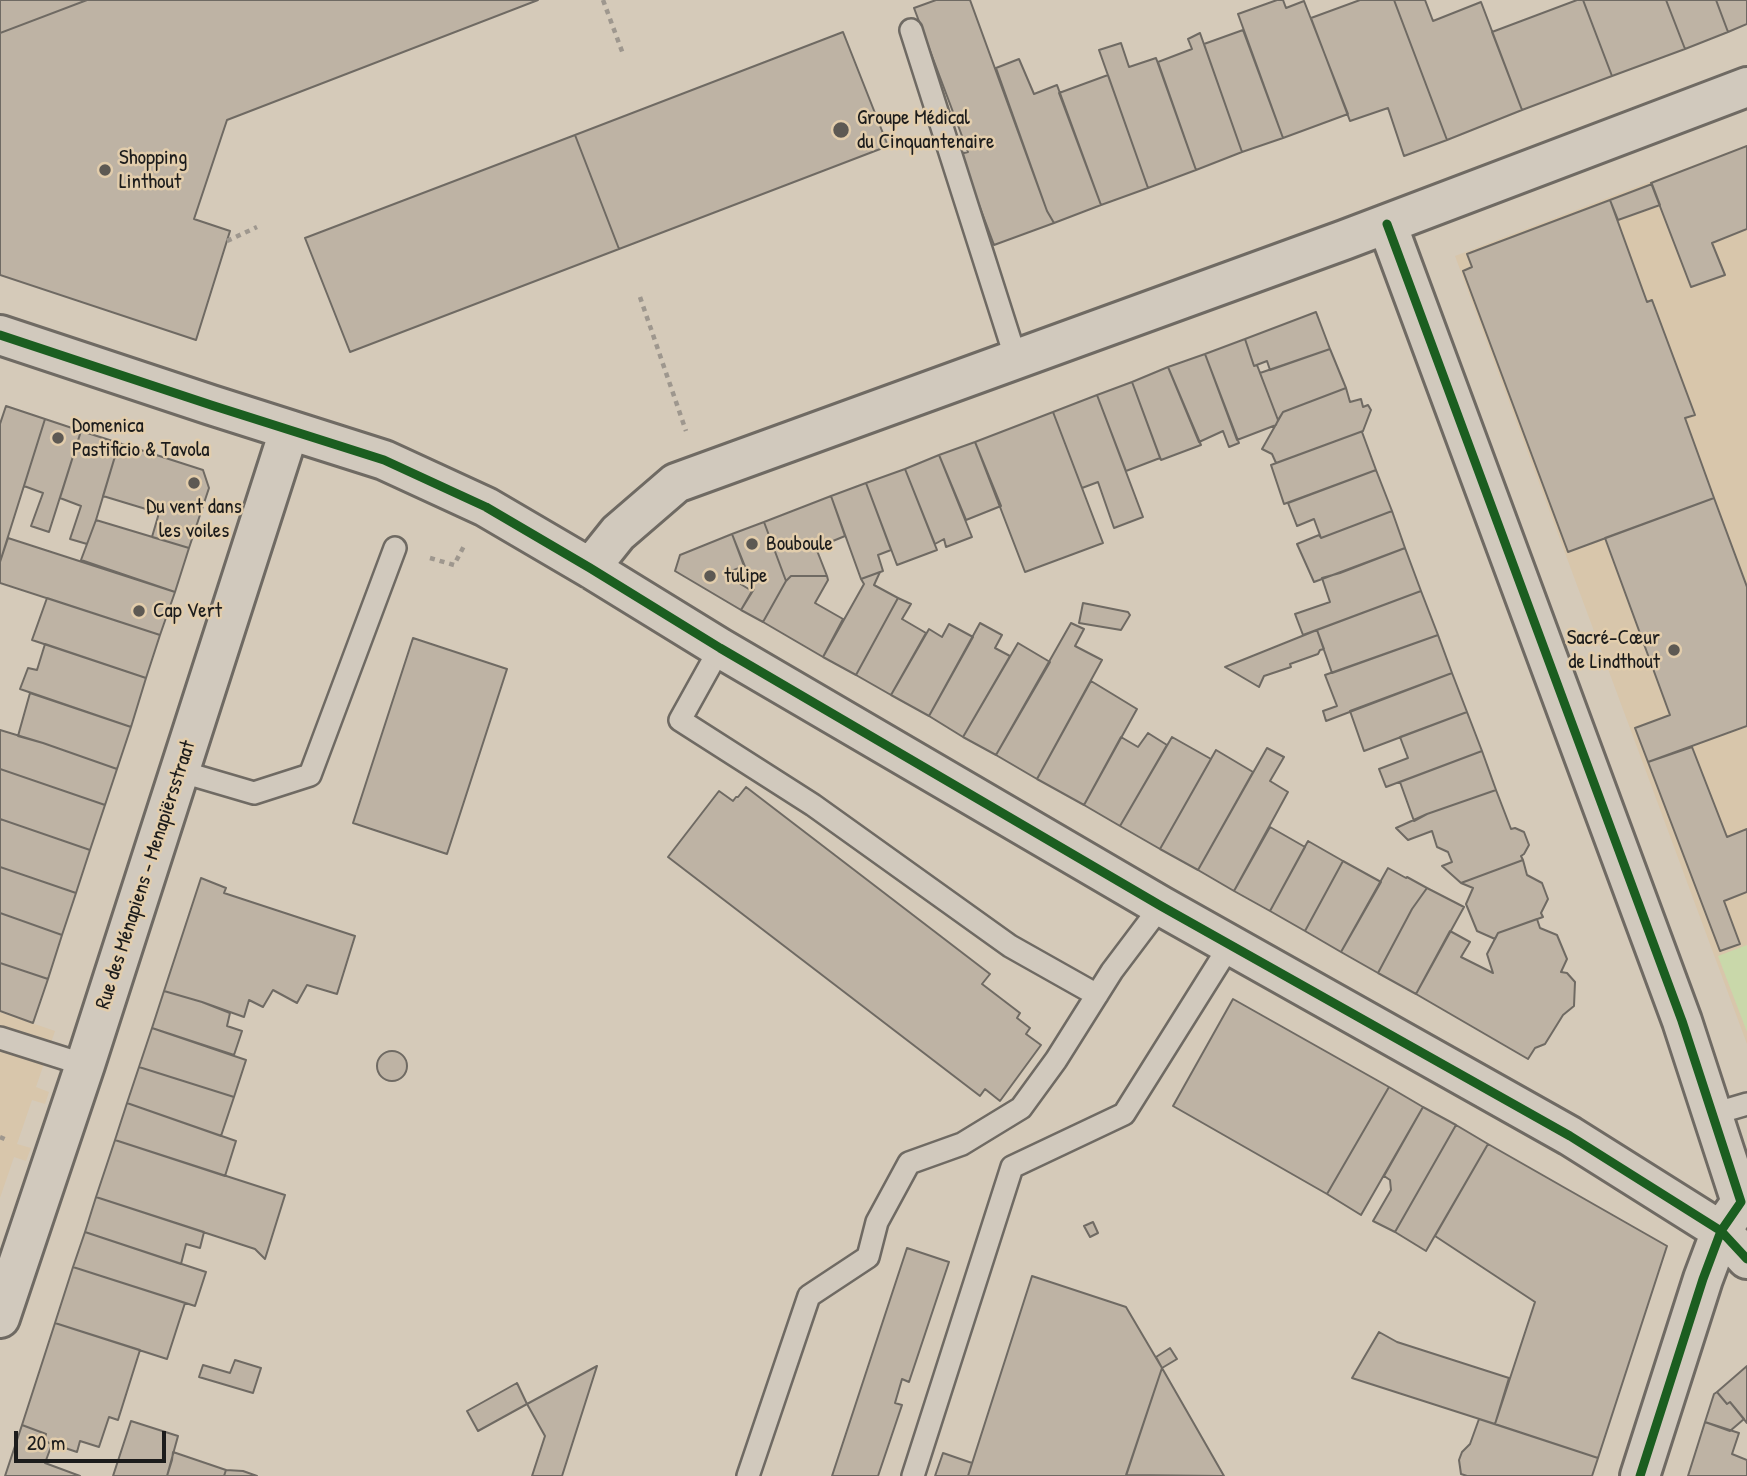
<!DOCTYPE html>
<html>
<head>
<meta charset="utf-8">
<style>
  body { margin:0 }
  #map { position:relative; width:1747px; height:1476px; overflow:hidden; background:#d5cab9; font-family:"Patrick Hand",sans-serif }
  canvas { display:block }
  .scale { position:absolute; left:14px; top:1431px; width:152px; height:32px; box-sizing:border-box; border:4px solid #1c1c1c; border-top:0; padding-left:9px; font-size:21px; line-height:24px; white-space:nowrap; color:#1c1c1c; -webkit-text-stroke:5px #e2cdac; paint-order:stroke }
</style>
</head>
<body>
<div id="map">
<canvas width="1747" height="1476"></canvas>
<div class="scale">20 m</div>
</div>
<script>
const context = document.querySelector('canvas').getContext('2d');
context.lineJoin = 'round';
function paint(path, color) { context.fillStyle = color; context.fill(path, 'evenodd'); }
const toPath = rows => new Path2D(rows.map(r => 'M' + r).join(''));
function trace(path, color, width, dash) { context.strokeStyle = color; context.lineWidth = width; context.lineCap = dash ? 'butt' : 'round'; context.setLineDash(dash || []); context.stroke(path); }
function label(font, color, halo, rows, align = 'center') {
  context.font = font + ' "Patrick Hand",sans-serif'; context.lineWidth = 5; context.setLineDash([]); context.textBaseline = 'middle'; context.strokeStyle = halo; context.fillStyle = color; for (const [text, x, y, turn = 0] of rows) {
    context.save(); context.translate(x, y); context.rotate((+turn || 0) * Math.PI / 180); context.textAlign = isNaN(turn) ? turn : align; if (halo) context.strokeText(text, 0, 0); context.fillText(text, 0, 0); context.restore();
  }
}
const built = toPath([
  [1747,145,1747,1044,1455,256],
  [0,1012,55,1031,36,1087,49,1092,45,1104,32,1100,17,1144,31,1148,26,1161,14,1157,0,1198]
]);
const green = toPath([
  [1747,945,1747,1032,1718,956]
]);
const building = toPath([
  [0,0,87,0,0,33,0,0],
  [87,0,538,0,227,120,194,219,230,231,196,340,0,275,0,33,87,0],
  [936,0,970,0,1047,211,1054,223,994,245,960,154,968,152,914,8,936,0],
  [1277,0,1283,0,1286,8,1304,1,1348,114,1283,138,1238,14,1277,0],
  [1360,0,1394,0,1447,140,1404,156,1388,108,1350,121,1311,18,1360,0],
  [1394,0,1425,0,1433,21,1481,2,1522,110,1447,140,1394,0],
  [1577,0,1583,0,1612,76,1522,110,1492,32,1577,0],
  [1583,0,1666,0,1685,49,1612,76,1583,0],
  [1666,0,1716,0,1728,32,1685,49,1666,0],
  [1716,0,1747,0,1747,24,1728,32,1716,0],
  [1243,30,1283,138,1242,152,1204,44,1243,30],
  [843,32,888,146,619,249,575,135,843,32],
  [1200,33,1242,152,1196,170,1158,62,1192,49,1188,39,1200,33],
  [1121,43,1129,67,1156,58,1196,170,1148,188,1099,50,1121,43],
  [1019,59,1034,94,1057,85,1101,205,1054,223,1047,211,996,68,1019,59],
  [1108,75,1148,188,1101,205,1059,93,1108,75],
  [575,135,619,249,350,352,305,238,575,135],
  [1747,146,1747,229,1712,243,1725,275,1691,287,1651,183,1747,146],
  [1652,184,1660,205,1618,220,1610,200,1652,184],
  [1610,200,1647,302,1652,300,1695,415,1685,418,1714,498,1568,552,1463,271,1472,267,1467,254,1610,200],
  [1316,312,1330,349,1270,370,1267,361,1254,366,1245,339,1316,312],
  [1245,339,1254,366,1257,365,1278,420,1276,425,1237,440,1205,354,1245,339],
  [1330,349,1346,388,1283,412,1278,420,1260,373,1330,349],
  [1205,354,1239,443,1229,447,1223,431,1199,442,1168,367,1205,354],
  [1168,367,1201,445,1161,460,1132,382,1168,367],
  [1132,382,1160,458,1126,471,1097,395,1132,382],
  [1346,388,1350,402,1361,399,1363,407,1368,405,1371,410,1363,431,1276,463,1272,454,1262,449,1283,412,1346,388],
  [1097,395,1143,517,1114,528,1098,482,1082,488,1053,412,1097,395],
  [6,406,45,419,0,562,0,424,6,406],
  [1053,412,1103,543,1025,572,975,442,1053,412],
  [45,419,81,431,49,532,31,526,43,493,24,486,45,419],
  [81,431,119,443,96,520,87,544,70,539,81,506,60,498,81,431],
  [1363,431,1362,432,1376,470,1284,504,1271,465,1363,431],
  [975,442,1001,506,966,520,939,455,975,442],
  [119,443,203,470,209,488,189,548,152,537,159,513,103,496,119,443],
  [939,455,972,537,946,547,944,539,935,544,905,469,939,455],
  [905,469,937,550,897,565,866,483,905,469],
  [1376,470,1392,511,1321,538,1314,519,1297,526,1288,503,1376,470],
  [866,483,891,550,878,555,883,571,861,579,831,496,866,483],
  [831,496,845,536,816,548,827,576,791,576,786,581,764,522,831,496],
  [1714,498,1747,587,1747,726,1648,762,1635,728,1670,715,1605,538,1714,498],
  [1392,511,1405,548,1314,582,1297,544,1319,535,1321,538,1392,511],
  [96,520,189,548,175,592,81,560,96,520],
  [764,522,786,581,763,622,741,610,754,589,732,534,764,522],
  [732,534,744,566,724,574,752,591,741,610,675,571,680,555,732,534],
  [8,538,175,592,160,635,0,583,0,562,8,538],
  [1405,548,1421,591,1303,635,1295,614,1330,602,1322,578,1340,573,1405,548],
  [880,572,874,585,898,598,856,675,823,657,864,584,861,579,880,572],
  [791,576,827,576,828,580,815,603,843,619,823,657,763,622,786,581,791,576],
  [1421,591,1438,635,1332,673,1317,630,1421,591],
  [47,598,160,635,146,678,32,640,47,598],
  [898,598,911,604,902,619,926,633,891,695,856,675,898,598],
  [1083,603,1128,612,1130,615,1121,630,1079,623,1083,603],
  [980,623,1002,635,995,648,1010,656,963,737,929,716,980,623],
  [1071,623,1084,629,1075,646,1102,660,1037,779,996,755,1071,623],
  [949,624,973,637,929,716,891,695,929,629,942,637,949,624],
  [1317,630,1324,649,1320,650,1318,654,1290,664,1291,667,1264,676,1259,687,1225,667,1317,630],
  [1438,635,1452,673,1326,721,1323,711,1337,706,1325,675,1438,635],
  [413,638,507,669,447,854,353,823,413,638],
  [1018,643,1050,662,996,755,963,737,1018,643],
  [45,644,146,678,131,727,20,689,28,668,37,670,45,644],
  [1452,673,1467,712,1364,751,1350,711,1452,673],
  [1091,681,1137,709,1084,805,1037,779,1091,681],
  [30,693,131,727,117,769,43,743,18,736,30,693],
  [1467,712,1482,751,1386,787,1379,769,1408,758,1400,737,1467,712],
  [0,730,43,743,117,769,105,805,0,769,0,730],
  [1148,733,1167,745,1120,826,1084,805,1121,737,1138,747,1148,733],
  [1172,737,1211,759,1160,849,1120,826,1172,737],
  [1692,747,1727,837,1747,829,1747,892,1724,901,1740,944,1720,951,1648,762,1692,747],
  [1267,748,1284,757,1270,781,1288,792,1234,891,1198,870,1267,748],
  [1216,750,1253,772,1198,870,1160,849,1216,750],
  [1482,751,1496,790,1427,814,1414,821,1400,782,1482,751],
  [0,769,105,805,90,850,0,819,0,769],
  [746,787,990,974,982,984,1020,1013,1017,1018,1030,1028,1026,1034,1041,1045,1000,1101,985,1089,980,1096,668,857,719,791,733,801,736,797,738,797,746,787],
  [1496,790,1511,829,1515,828,1524,832,1529,845,1524,854,1521,856,1523,860,1461,883,1442,866,1452,862,1448,852,1437,847,1432,831,1408,840,1396,828,1427,814,1496,790],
  [0,819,90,850,76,893,0,867,0,819],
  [1270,827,1305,847,1270,911,1234,891,1270,827],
  [1308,841,1343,861,1305,931,1270,911,1308,841],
  [1523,860,1527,875,1542,883,1548,899,1541,913,1543,917,1498,933,1495,939,1477,931,1466,904,1473,888,1461,883,1523,860],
  [1343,861,1381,882,1341,952,1305,931,1343,861],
  [0,867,76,893,62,935,0,913,0,867],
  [1388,868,1406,878,1407,877,1427,888,1412,909,1378,973,1341,952,1388,868],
  [201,878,226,888,224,893,355,936,337,994,307,985,297,1003,273,990,263,1007,249,1000,244,1017,202,1002,164,991,201,878],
  [1427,888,1464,907,1416,994,1378,973,1412,909,1427,888],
  [0,913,62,935,48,979,0,963,0,913],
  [1537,919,1540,928,1557,935,1567,959,1561,972,1567,973,1575,982,1574,1006,1563,1015,1545,1044,1535,1048,1528,1059,1416,994,1450,931,1470,942,1461,957,1493,973,1487,954,1498,933,1537,919],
  [0,963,48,979,33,1023,0,1011,0,963],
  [164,991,202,1002,230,1013,227,1026,242,1031,234,1055,152,1028,164,991],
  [1233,999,1389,1087,1327,1194,1173,1106,1233,999],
  [152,1028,246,1060,234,1097,139,1067,152,1028],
  '377 1066a15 15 0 1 1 30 0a15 15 0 1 1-30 0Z',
  [139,1067,234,1097,221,1136,127,1103,139,1067],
  [1389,1087,1423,1107,1361,1215,1327,1194,1389,1087],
  [127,1103,236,1141,225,1176,115,1140,127,1103],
  [1423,1107,1456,1125,1395,1232,1373,1221,1391,1190,1390,1180,1384,1176,1423,1107],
  [1456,1125,1488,1144,1426,1251,1395,1232,1456,1125],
  [115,1140,285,1195,265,1259,255,1249,96,1197,115,1140],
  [1488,1144,1667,1246,1598,1458,1495,1424,1535,1302,1435,1236,1488,1144],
  [96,1197,204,1232,200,1248,186,1244,181,1264,85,1232,96,1197],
  [1093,1222,1098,1233,1090,1237,1084,1226,1093,1222],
  [85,1232,206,1272,195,1306,73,1267,85,1232],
  [907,1248,949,1262,909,1382,902,1379,895,1403,902,1405,878,1476,832,1476,907,1248],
  [73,1267,185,1303,167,1359,55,1323,73,1267],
  [1032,1276,1126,1307,1162,1368,1126,1476,968,1476,1032,1276],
  [55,1323,140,1350,118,1420,109,1417,99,1447,80,1441,77,1452,44,1441,46,1434,22,1425,55,1323],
  [1379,1332,1397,1342,1509,1378,1495,1424,1352,1378,1379,1332],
  [1170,1348,1177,1359,1162,1368,1156,1357,1170,1348],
  [235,1360,261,1368,253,1393,199,1377,203,1365,230,1373,235,1360],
  [597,1366,562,1476,532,1476,545,1436,527,1404,597,1366],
  [1747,1366,1747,1423,1730,1402,1727,1404,1717,1392,1747,1366],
  [1162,1368,1224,1476,1126,1475,1162,1368],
  [517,1383,527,1404,478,1431,467,1411,517,1383],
  [1717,1392,1727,1404,1730,1402,1744,1419,1730,1431,1705,1422,1714,1394,1717,1392],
  [1479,1419,1598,1458,1592,1476,1467,1476,1461,1474,1459,1460,1462,1452,1470,1444,1479,1419],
  [131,1421,178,1436,167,1476,113,1476,131,1421],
  [1705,1422,1739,1433,1732,1454,1747,1460,1747,1476,1688,1476,1705,1422],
  [22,1425,46,1434,44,1441,52,1444,45,1463,80,1476,5,1476,22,1425],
  [173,1452,226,1470,224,1476,167,1476,172,1460,173,1452],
  [943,1453,972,1463,968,1476,935,1476,943,1453],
  [226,1470,243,1471,257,1476,224,1476,226,1470]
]);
const path = toPath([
  [603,0,623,54],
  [227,241,257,227],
  [640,297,686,431],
  [430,558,454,565,464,546],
  [0,1137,7,1140]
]);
const lane = toPath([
  [911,30,1016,359],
  [720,648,680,720,813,805,1010,946,1097,995],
  [179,771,254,793,310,775,395,548],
  [0,1038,85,1065],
  [1713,1114,1747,1104],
  [748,1476,809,1296,868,1257,877,1222,909,1163,962,1144,1021,1108,1056,1060,1112,971,1161,906],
  [913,1476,1012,1167,1124,1114,1230,945]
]);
const street = toPath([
  [1387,224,1682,1021,1741,1202,1721,1231,1703,1279,1640,1476],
  [0,335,211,405,384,460,486,507,590,568,720,648,1161,906,1570,1136,1721,1231,1747,1259],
  [590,568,618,533,676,483,1344,240,1747,87],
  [0,1318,85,1065,289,431]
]);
const cycleway = toPath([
  [1387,224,1682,1021,1741,1202,1721,1231,1703,1279,1640,1476],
  [0,335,211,405,384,460,486,507,590,568,720,648,1161,906,1570,1136,1721,1231,1747,1259]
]);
const markers = [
  [841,130,9,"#5d5953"],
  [105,170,7,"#5d5953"],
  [58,438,7,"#5d5953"],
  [194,483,7,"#5d5953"],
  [752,544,7,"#5d5953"],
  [710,576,7,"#5d5953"],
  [139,611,7,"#5d5953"],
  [1674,650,7,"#5d5953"]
];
const poiNames = [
  ["Groupe Médical",857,118],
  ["du Cinquantenaire",857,142],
  ["Shopping",119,158],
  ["Linthout",119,182],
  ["Domenica",72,426],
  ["Pastificio & Tavola",72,450],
  ["Du vent dans",194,507,"center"],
  ["les voiles",194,531,"center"],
  ["Bouboule",766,544],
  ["tulipe",724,576],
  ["Cap Vert",153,611],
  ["Sacré-Cœur",1660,638,"right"],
  ["de Lindthout",1660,662,"right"]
];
const streetNames = [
  ["Rue des Ménapiens - Menapiërsstraat",146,875,-72]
];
paint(built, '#d8c6ab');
paint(green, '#c9d8aa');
paint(building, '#beb3a4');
trace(building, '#6f6a63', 2);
trace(lane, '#6f6a63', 26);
trace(street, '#6f6a63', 44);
trace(path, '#9e978e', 4.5, [5, 5]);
trace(lane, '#d1c9bd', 21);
trace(street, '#d1c9bd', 38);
trace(cycleway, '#1b5e20', 9);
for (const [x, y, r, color] of markers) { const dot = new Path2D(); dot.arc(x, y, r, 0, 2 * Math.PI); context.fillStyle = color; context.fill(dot); trace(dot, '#e2cdac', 2.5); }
label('21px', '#1c1c1c', '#e2cdac', poiNames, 'left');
label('21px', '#1c1c1c', '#e2cdac', streetNames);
</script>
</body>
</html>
